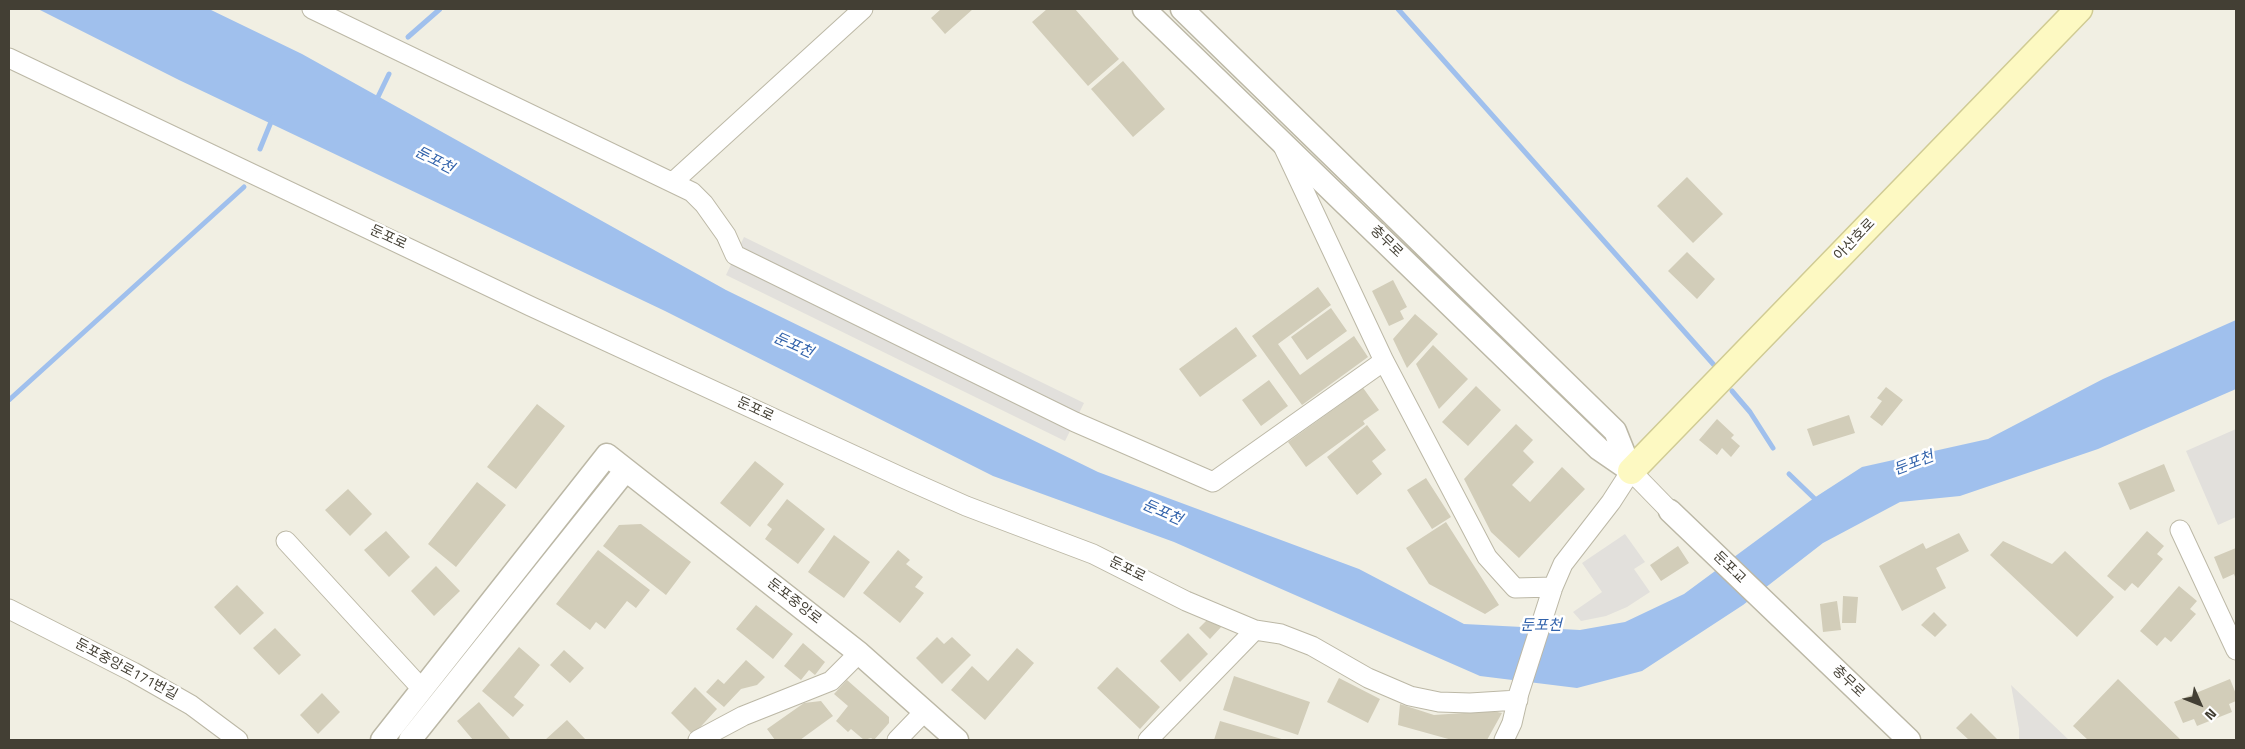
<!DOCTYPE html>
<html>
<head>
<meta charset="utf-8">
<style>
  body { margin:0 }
  #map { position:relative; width:2245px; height:749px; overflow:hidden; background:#f1efe3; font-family:"Titillium Web",sans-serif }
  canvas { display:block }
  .frame { position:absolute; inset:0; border:10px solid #433f34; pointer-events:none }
  .north { position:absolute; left:2175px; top:679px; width:50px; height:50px; -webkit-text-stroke:4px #fff; paint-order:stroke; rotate:134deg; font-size:14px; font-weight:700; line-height:20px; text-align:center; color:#433f34 }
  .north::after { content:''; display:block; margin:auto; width:18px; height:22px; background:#433f34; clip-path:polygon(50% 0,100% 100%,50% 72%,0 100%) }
</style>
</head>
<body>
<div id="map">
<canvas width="2245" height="749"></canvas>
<div class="frame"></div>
<div class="north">N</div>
</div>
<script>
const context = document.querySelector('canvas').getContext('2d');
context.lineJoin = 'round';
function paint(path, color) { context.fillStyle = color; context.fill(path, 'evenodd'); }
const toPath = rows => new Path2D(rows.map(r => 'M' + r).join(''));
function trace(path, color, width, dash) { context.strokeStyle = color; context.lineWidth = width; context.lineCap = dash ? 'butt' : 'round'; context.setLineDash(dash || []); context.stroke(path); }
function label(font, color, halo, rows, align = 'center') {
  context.font = font + ' "Titillium Web","Noto Sans KR",sans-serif'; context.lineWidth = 5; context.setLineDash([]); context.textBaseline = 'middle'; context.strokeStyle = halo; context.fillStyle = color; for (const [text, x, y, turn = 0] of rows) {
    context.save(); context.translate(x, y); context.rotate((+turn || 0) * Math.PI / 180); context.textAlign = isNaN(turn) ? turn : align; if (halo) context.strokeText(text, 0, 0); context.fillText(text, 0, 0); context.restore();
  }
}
const parking = toPath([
  [744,237,1084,403,1065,441,726,275],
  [2236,429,2236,517,2218,525,2186,451],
  [1625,534,1645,562,1634,569,1650,592,1627,607,1606,616,1581,621,1573,612,1602,592,1582,563],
  [2011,685,2050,722,2069,740,2019,740,2019,729]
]);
const water = toPath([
  [38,9,209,9,302,54,726,290,1098,472,1359,569,1464,624,1580,630,1625,622,1684,594,1814,498,1862,467,1988,439,2103,379,2236,320,2236,389,2098,449,1960,496,1900,502,1823,543,1743,605,1642,671,1577,688,1480,676,1174,542,993,476,665,311,179,80]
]);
const stream = toPath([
  [1398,9,1714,365],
  [408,37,440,9],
  [376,101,389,74],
  [260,149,273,117],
  [1732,391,1750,412,1773,448],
  [9,400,244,187],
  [1789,474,1817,501]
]);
const building = toPath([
  [941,9,973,9,945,34,931,18],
  [1047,9,1075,9,1119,59,1088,86,1032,22],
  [1123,61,1165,109,1133,137,1091,89],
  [1687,177,1723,214,1693,243,1657,206],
  [1687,252,1715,279,1697,299,1668,271],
  [1393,280,1407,307,1400,311,1404,319,1389,326,1372,291],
  [1318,287,1331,305,1278,344,1300,375,1354,336,1368,357,1302,405,1252,336],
  [1331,308,1347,331,1307,360,1291,337],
  [1415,314,1438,334,1407,368,1393,339],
  [1236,327,1257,356,1200,397,1179,369],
  [1433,345,1468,379,1439,409,1416,364],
  [1269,380,1288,406,1261,426,1242,400],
  [1361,385,1379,410,1363,421,1365,424,1306,467,1288,442,1348,399,1345,396],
  [1476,386,1501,410,1468,446,1442,422],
  [1886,387,1903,400,1882,426,1870,417,1882,401,1877,398],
  [537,404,565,426,516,489,487,467],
  [1849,415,1855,433,1813,446,1807,429],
  [1717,419,1734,435,1731,438,1740,446,1731,457,1722,448,1717,455,1699,440],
  [1516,424,1533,440,1523,451,1534,462,1512,485,1530,502,1562,467,1585,489,1519,558,1491,532,1464,479],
  [1367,425,1386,450,1372,461,1382,474,1357,495,1327,457],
  [755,461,784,484,750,527,720,503],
  [2164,464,2175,491,2130,510,2118,483],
  [1426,478,1451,517,1432,529,1407,490],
  [477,482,506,505,456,567,428,544],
  [348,489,372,514,350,536,325,510],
  [787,499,825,529,798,564,765,539,772,529,767,525],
  [1446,522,1499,605,1485,614,1429,584,1406,548],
  [641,524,691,562,666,595,603,546,619,525],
  [386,531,410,557,389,577,364,550],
  [2147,531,2164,546,2157,554,2163,559,2138,588,2132,583,2125,591,2107,576],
  [1959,533,1969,551,1936,568,1946,588,1902,611,1879,566,1923,543,1926,549],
  [834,535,870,562,844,598,808,572],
  [2003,541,2052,564,2065,551,2114,597,2077,637,1990,555],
  [1678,546,1689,563,1661,581,1650,565],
  [2236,548,2236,580,2234,574,2223,579,2214,557],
  [598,550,650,590,636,608,627,601,605,629,596,622,590,630,556,604],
  [898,550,910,560,906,564,923,577,915,587,924,593,900,623,863,593],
  [436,566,460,591,434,616,411,591],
  [237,585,264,613,240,635,214,607],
  [2179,586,2197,601,2190,609,2196,614,2171,642,2165,637,2157,646,2140,631],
  [1843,596,1858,597,1856,623,1842,623],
  [1837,601,1841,630,1823,632,1820,604],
  [756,605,793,634,773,659,736,629],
  [1934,612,1947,625,1935,637,1921,625],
  [1209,618,1223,625,1210,639,1199,628],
  [275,628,301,655,279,675,253,648],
  [1188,633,1208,654,1180,682,1160,661],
  [937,637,944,644,952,637,971,655,942,684,916,658],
  [803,643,825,662,815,675,809,670,801,680,784,666],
  [519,647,540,665,514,697,524,705,513,717,482,691],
  [1017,648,1034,663,985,720,951,690,972,666,988,681],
  [564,650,584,668,570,683,550,665],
  [746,660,765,677,757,685,741,689,724,707,706,692,718,679,724,684],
  [1117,667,1160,707,1140,729,1097,688],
  [1234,676,1310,702,1298,735,1223,710],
  [1339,678,1380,699,1368,723,1327,702],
  [2118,679,2181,740,2088,740,2073,726],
  [2230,679,2236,694,2236,701,2229,704,2232,712,2197,726,2194,719,2183,723,2174,702],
  [847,680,889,717,889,723,874,740,871,738,864,740,851,729,848,732,836,721,848,706,834,694],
  [695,687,717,709,693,735,671,713],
  [322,693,340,712,318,734,300,715],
  [821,701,833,716,800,740,775,740,767,729,804,703],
  [479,702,511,740,473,740,457,721],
  [1400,704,1434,715,1493,711,1502,713,1487,740,1452,740,1398,725],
  [1971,713,1998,740,1969,740,1956,728],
  [567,720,586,740,545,740],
  [1220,721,1285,740,1214,740]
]);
const minor = toPath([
  [312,9,692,192,704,204,726,235,735,255,1075,422,1213,482,1384,361],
  [9,58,530,306,903,478,966,506,1093,554,1186,601,1255,630,1281,634,1312,646,1368,678,1410,696,1439,702,1470,703,1518,700],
  [1283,146,1384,361,1487,557,1515,588,1553,587],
  [673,182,863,9],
  [2180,530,2236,650],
  [286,541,422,689],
  [9,609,133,672,191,705,238,740],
  [698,740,743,716,831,681,859,653],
  [897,740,925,711],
  [1148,740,1255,630],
  [1504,740,1512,723,1519,693,1553,587,1563,564,1611,502,1631,471,1670,511]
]);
const tertiary = toPath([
  [1144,9,1599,449,1631,471],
  [1182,9,1615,431,1631,471],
  [1670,511,1909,740],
  [382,740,607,455,859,653,957,740],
  [410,740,625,471]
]);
const secondary = toPath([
  [1631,471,2079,9]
]);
const streetNames = [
  ["둔포로",388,238,25],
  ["아산호로",1855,240,-46],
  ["충무로",1386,242,44],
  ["둔포로",755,410,25],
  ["둔포교",1729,568,44],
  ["둔포로",1127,570,26],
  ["둔포중앙로",794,602,38],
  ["둔포중앙로171번길",126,670,28],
  ["충무로",1848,682,44]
];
const waterNames = [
  ["둔포천",434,161,27],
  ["둔포천",793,346,24],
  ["둔포천",1914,464,-21],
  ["둔포천",1162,513,24],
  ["둔포천",1541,626]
];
paint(parking, '#e2e0dc');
paint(water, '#a0c0ed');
trace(stream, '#a0c0ed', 5);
paint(building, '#d2cdb9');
trace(minor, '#bcb8a6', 21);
trace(tertiary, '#bcb8a6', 25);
trace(secondary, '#d0cb94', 29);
trace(minor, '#fff', 19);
trace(tertiary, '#fff', 22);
trace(secondary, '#fdf9c2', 26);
label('14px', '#433f34', '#fff', streetNames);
label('italic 15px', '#3162ab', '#fff', waterNames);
</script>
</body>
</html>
